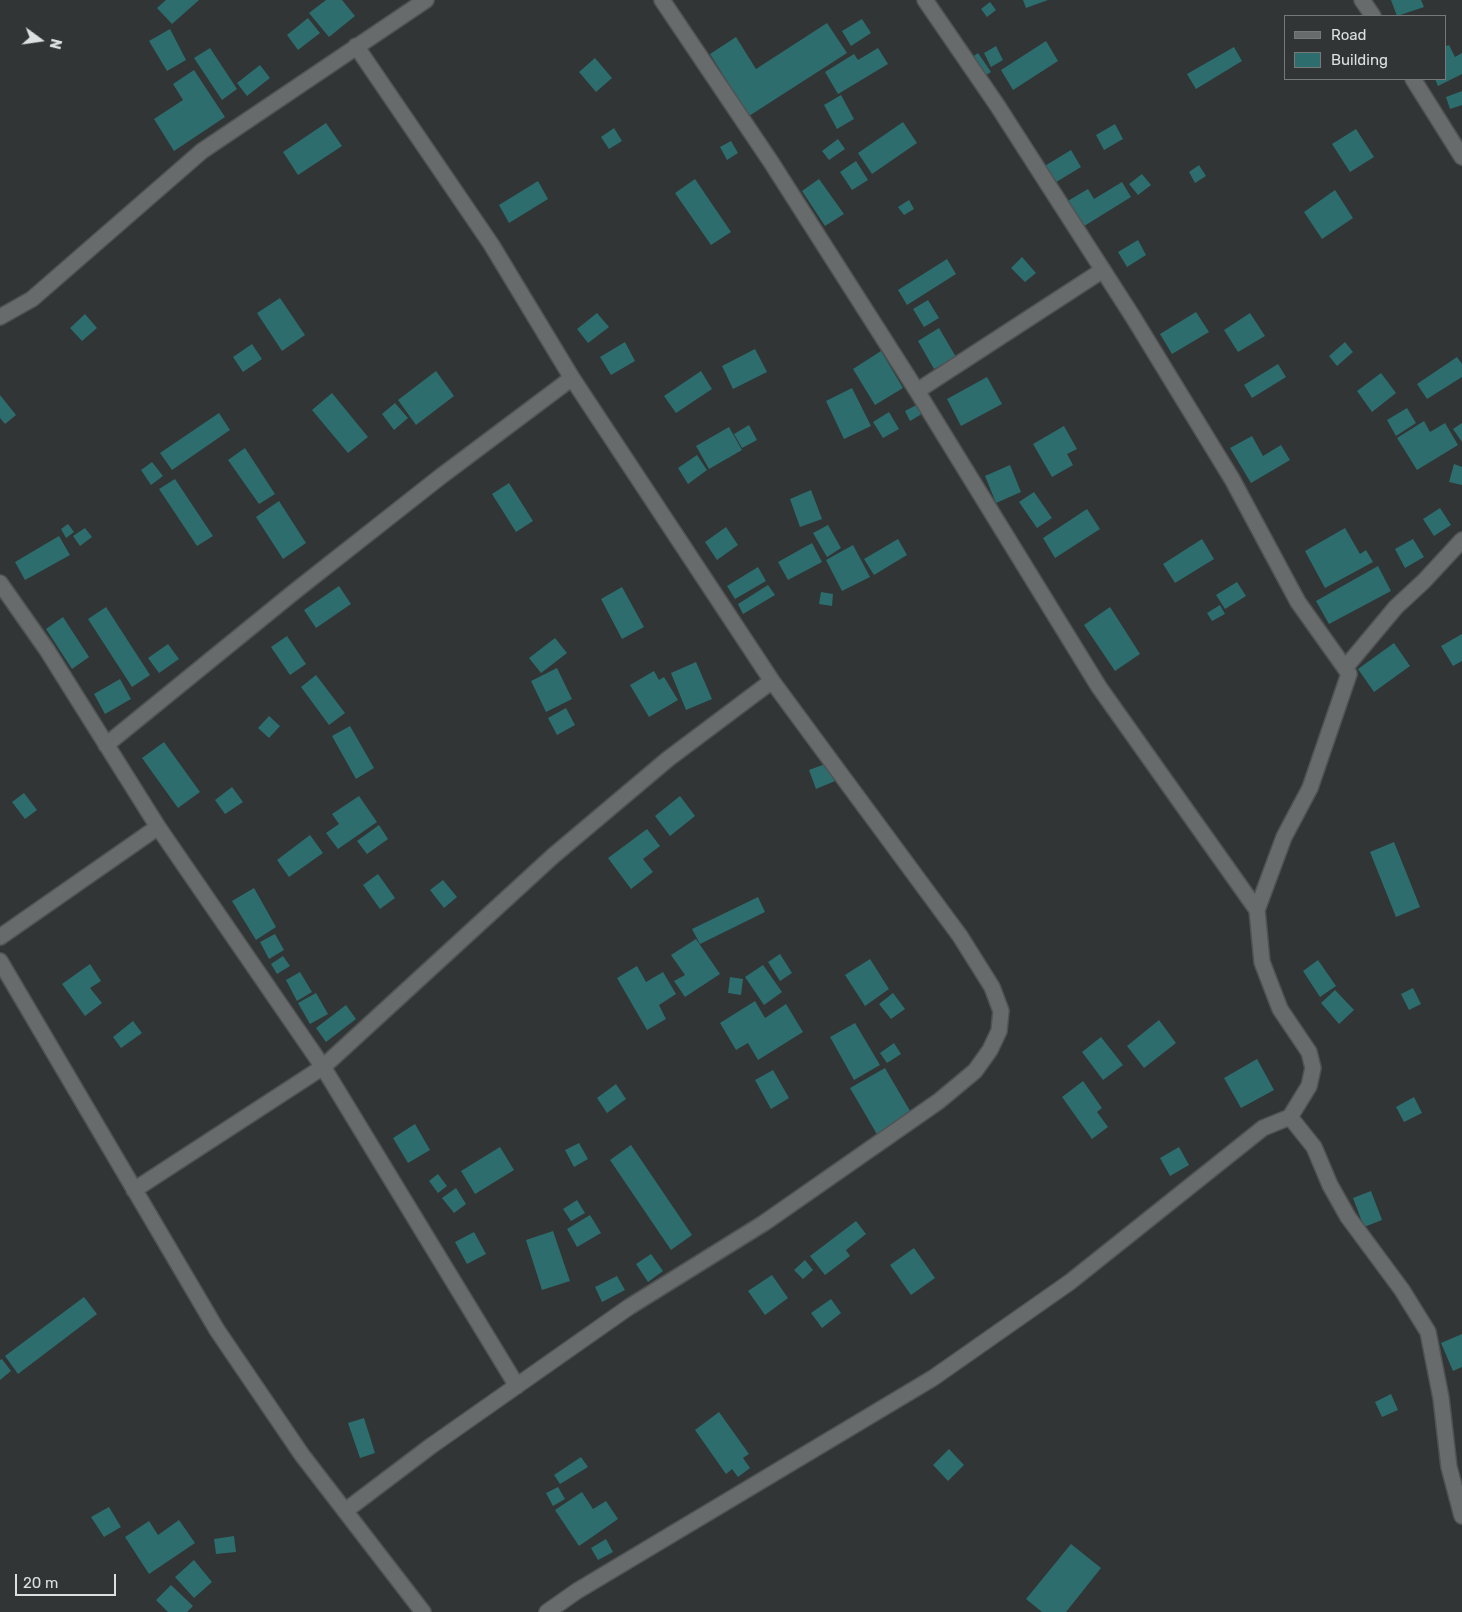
<!DOCTYPE html>
<html>
<head>
<meta charset="utf-8">
<style>
  body { margin:0 }
  #map { position:relative; width:1462px; height:1612px; overflow:hidden; background:#313535; font-family:Rubik,sans-serif }
  canvas { display:block }
  .legend { position:absolute; left:1284px; top:15px; width:162px; height:65px; box-sizing:border-box; background:#313535; border:1px solid #767979; margin:0; padding:6px 9px; list-style:none; font-size:15px; color:#dde0e0 }
  .legend li { display:flex; align-items:center; gap:10px; height:25px }
  .legend b { width:25px; border:1px solid #767979 }
  .north { position:absolute; left:15px; top:15px; width:50px; height:50px; -webkit-text-stroke:4px #313535; paint-order:stroke; rotate:104deg; font-size:14px; font-weight:700; line-height:20px; text-align:center; color:#dde0e0 }
  .north::after { content:''; display:block; margin:auto; width:18px; height:22px; background:#dde0e0; clip-path:polygon(50% 0,100% 100%,50% 72%,0 100%) }
  .scale { position:absolute; left:15px; top:1574px; width:101px; height:22px; box-sizing:border-box; border:2px solid #dde0e0; border-top:0; padding-left:6px; font-size:15px; line-height:18px; white-space:nowrap; color:#dde0e0; -webkit-text-stroke:4px #313535; paint-order:stroke }
</style>
</head>
<body>
<div id="map">
<canvas width="1462" height="1612"></canvas>
<ul class="legend">
<li><b style="height:6px;background:#676b6b"></b>Road</li>
<li><b style="height:14px;background:#2d6d6e"></b>Building</li>
</ul>
<div class="north">N</div>
<div class="scale">20 m</div>
</div>
<script>
const context = document.querySelector('canvas').getContext('2d');
context.lineJoin = 'round';
function paint(path, color) { context.fillStyle = color; context.fill(path, 'evenodd'); }
const toPath = rows => new Path2D(rows.map(r => 'M' + r).join(''));
function trace(path, color, width, dash) { context.strokeStyle = color; context.lineWidth = width; context.lineCap = dash ? 'butt' : 'round'; context.setLineDash(dash || []); context.stroke(path); }
const building = toPath([
  [166,0,199,0,172,24,157,8],
  [326,0,342,0,355,16,329,37,309,13],
  [1023,0,1048,0,1026,8],
  [1391,0,1421,0,1424,7,1397,16],
  [990,2,996,10,987,17,981,9],
  [308,18,320,33,298,50,287,35],
  [862,19,871,33,851,46,842,31],
  [827,23,847,53,749,116,710,54,736,37,756,69],
  [170,29,186,60,167,71,149,41],
  [1046,41,1058,61,1013,90,1001,70],
  [1449,45,1455,57,1462,53,1462,74,1438,86,1435,79,1446,79,1446,46],
  [996,46,1003,60,991,67,984,53],
  [1234,47,1242,61,1196,89,1187,74],
  [210,48,237,89,222,100,194,58],
  [878,48,888,64,838,94,825,72,854,54,858,60],
  [978,53,991,72,980,79,968,60],
  [595,58,612,78,596,92,579,72],
  [260,65,270,78,247,96,237,83],
  [194,70,225,117,174,151,154,119,183,100,173,84],
  [1462,91,1462,105,1450,109,1446,97],
  [841,95,854,119,837,129,824,105],
  [903,122,917,143,872,174,858,153],
  [326,123,342,146,298,175,283,152],
  [1115,124,1123,139,1104,150,1096,135],
  [614,128,622,141,609,149,601,137],
  [1356,129,1374,157,1350,172,1332,144],
  [838,139,845,149,829,160,822,151],
  [731,141,738,153,727,160,720,147],
  [1071,150,1081,167,1053,184,1043,167],
  [856,161,868,180,852,190,840,172],
  [1199,165,1206,176,1195,183,1189,172],
  [1142,174,1151,185,1138,195,1129,184],
  [695,179,731,232,711,245,675,193],
  [819,179,844,214,825,226,802,191],
  [538,181,548,199,509,223,499,205],
  [1122,182,1131,197,1081,228,1066,202,1088,189,1094,199],
  [1335,190,1353,218,1322,239,1304,212],
  [909,200,914,209,904,215,898,207],
  [1138,240,1146,255,1127,267,1118,252],
  [1022,257,1036,273,1025,282,1011,268],
  [947,259,956,274,907,305,898,290],
  [280,298,305,335,282,351,257,313],
  [928,300,939,318,924,327,913,309],
  [1196,312,1209,332,1172,354,1160,334],
  [597,313,609,327,588,343,577,329],
  [1250,313,1265,336,1238,352,1224,330],
  [85,314,97,328,82,341,70,328],
  [939,328,956,357,934,369,918,341],
  [625,342,635,361,611,375,600,357],
  [1345,342,1353,352,1337,366,1329,356],
  [252,344,262,359,243,372,233,357],
  [755,349,767,372,733,389,722,366],
  [881,351,903,388,875,405,853,369],
  [1457,357,1462,364,1462,377,1427,399,1417,384],
  [1278,364,1286,377,1252,398,1244,385],
  [436,371,454,396,416,425,398,400],
  [701,371,712,389,676,413,664,396],
  [1381,373,1396,393,1372,412,1357,391],
  [987,377,1002,404,961,426,947,399],
  [852,388,871,426,844,439,826,401],
  [332,393,368,437,348,453,312,410],
  [0,395,16,415,5,424,0,418],
  [395,403,408,418,394,430,382,414],
  [920,403,925,412,910,421,905,411],
  [1407,408,1416,423,1396,436,1387,420],
  [889,412,899,429,883,438,873,422],
  [219,413,230,430,172,470,160,453],
  [1424,421,1430,432,1445,423,1458,445,1417,470,1397,438],
  [1462,423,1462,442,1453,429],
  [749,425,757,440,742,448,734,434],
  [1064,426,1077,449,1067,454,1073,465,1052,477,1033,444],
  [729,427,742,450,709,469,696,446],
  [1252,436,1263,456,1281,445,1290,460,1251,483,1230,448],
  [245,448,275,494,259,504,228,460],
  [697,455,707,470,688,484,678,468],
  [152,462,163,476,151,485,141,470],
  [1454,464,1462,467,1462,485,1449,482],
  [1010,465,1021,492,996,503,985,476],
  [175,479,213,536,197,546,159,489],
  [509,483,533,521,516,532,492,494],
  [811,490,822,519,800,527,790,499],
  [1034,492,1052,518,1037,528,1019,502],
  [279,501,306,543,283,559,256,517],
  [1440,508,1451,525,1434,536,1423,519],
  [1087,509,1100,529,1055,558,1043,538],
  [68,524,74,532,66,538,61,529],
  [828,525,841,548,827,557,813,533],
  [726,527,738,545,717,560,705,542],
  [85,528,92,537,80,546,73,536],
  [1345,528,1360,554,1366,550,1373,562,1325,588,1305,551],
  [59,536,70,555,25,580,15,562],
  [898,539,907,555,874,575,864,559],
  [1202,539,1214,559,1175,583,1163,564],
  [1413,539,1424,557,1405,568,1395,549],
  [812,543,822,562,788,580,778,562],
  [853,545,870,577,842,591,826,560],
  [1378,566,1391,591,1329,624,1316,601],
  [758,567,766,581,735,599,727,586],
  [1237,582,1246,596,1225,609,1216,595],
  [768,585,775,595,743,614,738,604],
  [339,586,351,604,316,628,304,610],
  [622,587,644,627,622,639,601,599],
  [821,592,833,594,832,606,819,604],
  [1220,605,1225,614,1212,621,1207,613],
  [106,607,150,675,132,687,88,619],
  [1110,607,1140,654,1115,671,1084,625],
  [63,617,89,657,72,669,46,629],
  [1462,634,1462,661,1453,666,1441,646],
  [287,636,306,664,290,675,271,647],
  [555,638,567,653,541,673,529,658],
  [1394,643,1410,666,1374,692,1358,669],
  [168,644,179,659,159,673,148,658],
  [696,662,712,699,686,710,671,673],
  [557,668,572,699,546,712,531,681],
  [654,671,659,680,664,677,678,700,649,717,630,685],
  [316,675,345,713,329,725,301,687],
  [120,679,131,699,105,714,94,694],
  [566,708,575,725,557,735,548,718],
  [269,716,280,726,269,738,258,728],
  [350,726,374,768,356,779,332,736],
  [164,742,200,792,178,808,142,758],
  [828,763,835,781,816,789,809,770],
  [232,787,243,802,225,814,215,800],
  [24,793,37,810,25,819,12,802],
  [359,796,377,822,338,849,326,833,339,824,332,814],
  [680,796,695,816,670,836,655,816],
  [379,825,388,839,367,854,357,841],
  [647,829,660,846,643,859,653,872,631,889,608,858],
  [310,835,323,853,289,877,277,860],
  [1394,842,1420,907,1396,917,1370,852],
  [378,874,395,898,380,909,363,885],
  [443,880,457,897,444,908,430,890],
  [254,888,276,927,256,940,232,901],
  [758,897,765,912,700,944,692,929],
  [275,934,284,950,269,959,260,942],
  [696,939,720,974,685,997,674,981,685,975,671,955],
  [780,954,792,973,780,981,768,962],
  [283,956,290,966,277,974,271,964],
  [870,959,889,989,865,1006,845,975],
  [1318,960,1336,986,1320,997,1303,971],
  [90,964,101,981,90,988,102,1003,85,1016,62,984],
  [763,965,782,992,764,1005,745,977],
  [637,966,646,982,663,972,676,994,659,1005,666,1019,647,1030,617,978],
  [300,972,312,992,297,1001,286,980],
  [730,977,743,979,741,995,728,993],
  [1413,988,1421,1004,1409,1010,1401,994],
  [1335,990,1354,1010,1339,1024,1321,1003],
  [316,993,328,1014,310,1024,298,1003],
  [893,993,905,1009,891,1019,879,1004],
  [755,1001,765,1018,786,1004,803,1032,758,1060,748,1043,736,1050,720,1023],
  [346,1005,356,1019,326,1042,316,1028],
  [1159,1020,1176,1043,1144,1068,1127,1046],
  [133,1021,142,1033,121,1048,113,1037],
  [855,1023,880,1065,854,1080,830,1037],
  [1101,1037,1123,1065,1103,1080,1082,1052],
  [894,1043,901,1054,887,1063,880,1053],
  [1257,1059,1274,1090,1241,1108,1224,1078],
  [885,1068,913,1116,878,1136,850,1088],
  [773,1070,789,1098,771,1109,755,1080],
  [1083,1081,1102,1108,1097,1112,1108,1127,1092,1139,1062,1097],
  [616,1084,626,1099,607,1113,597,1098],
  [1414,1097,1422,1113,1404,1122,1396,1107],
  [415,1124,430,1150,408,1163,393,1138],
  [579,1143,588,1159,574,1167,565,1150],
  [631,1145,692,1235,671,1250,610,1160],
  [500,1147,514,1170,475,1194,461,1171],
  [1179,1147,1189,1165,1170,1176,1160,1158],
  [438,1174,447,1186,438,1193,429,1181],
  [456,1188,466,1204,454,1213,442,1198],
  [1371,1191,1382,1220,1364,1227,1353,1198],
  [577,1200,585,1213,571,1221,563,1209],
  [590,1215,601,1233,577,1247,567,1229],
  [856,1221,866,1234,846,1250,850,1256,825,1275,810,1256],
  [553,1231,570,1281,542,1290,526,1240],
  [474,1232,486,1254,467,1264,455,1242],
  [914,1248,935,1278,911,1295,890,1265],
  [651,1254,663,1271,648,1282,636,1264],
  [805,1260,813,1270,803,1279,794,1270],
  [772,1275,788,1298,765,1315,748,1291],
  [617,1276,625,1290,602,1302,595,1287],
  [84,1297,97,1314,18,1374,5,1356],
  [831,1299,841,1313,822,1328,811,1313],
  [1462,1334,1462,1367,1453,1371,1441,1343],
  [2,1359,11,1371,0,1380,0,1360],
  [1391,1394,1398,1410,1382,1417,1375,1402],
  [719,1412,749,1454,743,1458,750,1468,738,1477,732,1469,726,1474,695,1430],
  [364,1418,375,1453,360,1458,348,1423],
  [949,1449,964,1465,948,1481,933,1465],
  [581,1457,588,1467,560,1484,554,1475],
  [558,1487,565,1499,553,1506,546,1493],
  [582,1492,593,1509,606,1501,618,1519,579,1546,555,1510],
  [109,1507,121,1527,104,1537,91,1517],
  [179,1520,195,1543,149,1574,125,1537,149,1521,158,1535],
  [234,1536,236,1552,216,1554,214,1539],
  [606,1539,613,1552,598,1560,591,1548],
  [1071,1544,1101,1568,1066,1612,1042,1612,1026,1599],
  [194,1560,212,1582,194,1598,175,1577],
  [171,1585,193,1606,187,1612,168,1612,156,1600]
]);
const minor = toPath([
  [662,0,771,162,917,391,1099,687,1257,910],
  [925,0,997,105,1133,317,1232,479,1298,602,1345,668],
  [1362,0,1373,16],
  [1413,79,1462,157],
  [0,317,32,299,202,151,426,0],
  [917,391,1103,270],
  [0,583,47,650,158,827,323,1067,517,1386],
  [106,745,294,592,440,477,572,378],
  [0,937,158,827],
  [0,961,217,1330,302,1455,423,1612],
  [1290,1117,1314,1147,1330,1185,1348,1217,1402,1290,1428,1332,1441,1398,1449,1467,1462,1516],
  [134,1190,323,1067,553,856,668,759,772,681],
  [345,1511,431,1446,629,1307,764,1223,939,1101,975,1071,990,1050,999,1031,1001,1011,992,987,960,936,772,681,572,378,491,244,356,46],
  [547,1612,577,1591,933,1378,1070,1282,1263,1128,1290,1117,1309,1086,1313,1068,1309,1052,1280,1009,1262,962,1257,910,1284,837,1310,788,1349,674,1345,668,1396,607,1424,581,1462,540]
]);
paint(building, '#2d6d6e');
trace(minor, '#505353', 18);
trace(minor, '#676b6b', 15);
</script>
</body>
</html>
